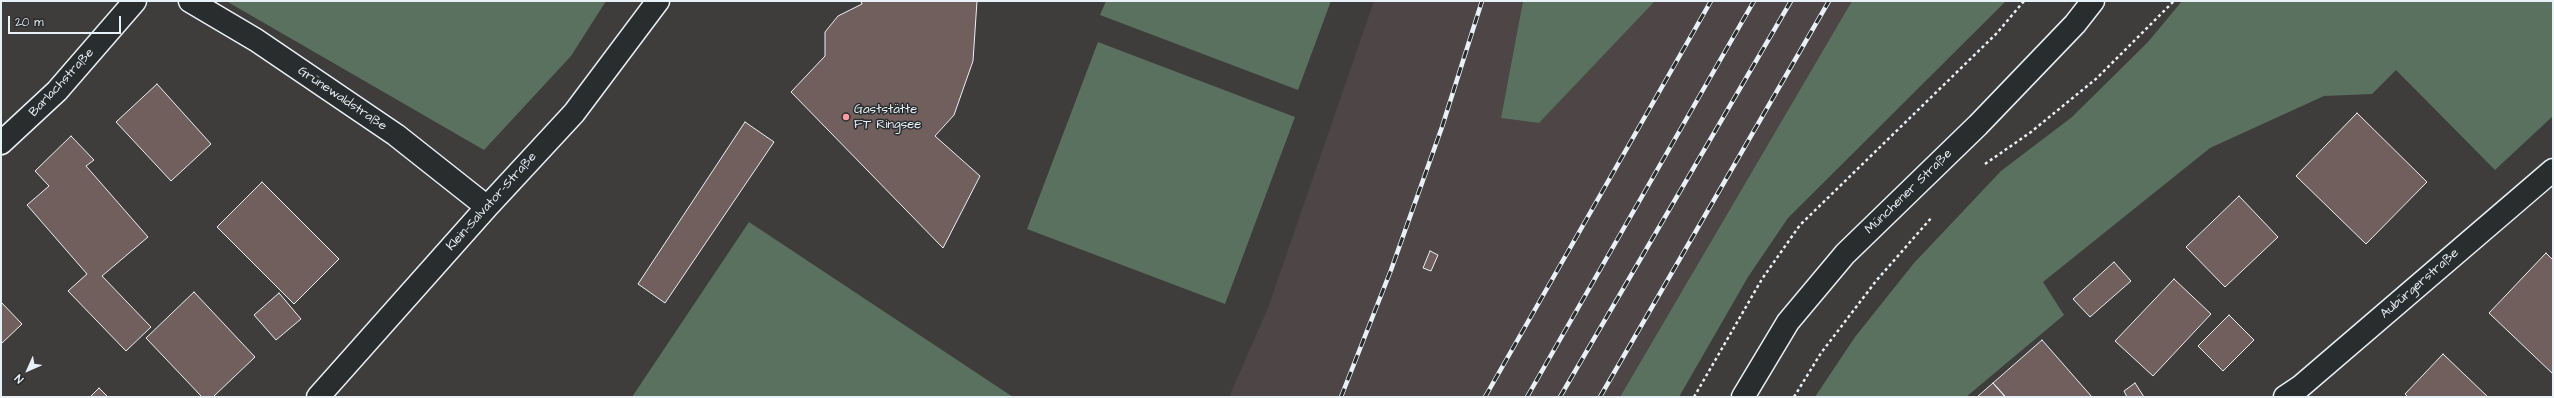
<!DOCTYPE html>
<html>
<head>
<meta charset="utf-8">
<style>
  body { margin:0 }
  #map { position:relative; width:2554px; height:398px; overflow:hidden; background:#3f3c3c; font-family:"Architects Daughter",sans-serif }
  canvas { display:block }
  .frame { position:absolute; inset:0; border:2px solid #e8f1f8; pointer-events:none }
  .north { position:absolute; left:8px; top:350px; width:40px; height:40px; -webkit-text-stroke:3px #2a2d2e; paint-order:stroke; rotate:225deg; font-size:11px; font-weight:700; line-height:16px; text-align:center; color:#e8f1f8 }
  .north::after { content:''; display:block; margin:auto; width:14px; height:18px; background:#e8f1f8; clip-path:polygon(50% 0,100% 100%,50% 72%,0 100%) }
  .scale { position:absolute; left:8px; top:16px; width:113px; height:18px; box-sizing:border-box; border:2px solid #e8f1f8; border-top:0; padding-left:5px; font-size:12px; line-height:14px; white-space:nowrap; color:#e8f1f8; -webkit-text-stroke:3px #2a2d2e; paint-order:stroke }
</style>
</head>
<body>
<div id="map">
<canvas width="2554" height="398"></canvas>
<div class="frame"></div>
<div class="north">N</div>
<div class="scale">20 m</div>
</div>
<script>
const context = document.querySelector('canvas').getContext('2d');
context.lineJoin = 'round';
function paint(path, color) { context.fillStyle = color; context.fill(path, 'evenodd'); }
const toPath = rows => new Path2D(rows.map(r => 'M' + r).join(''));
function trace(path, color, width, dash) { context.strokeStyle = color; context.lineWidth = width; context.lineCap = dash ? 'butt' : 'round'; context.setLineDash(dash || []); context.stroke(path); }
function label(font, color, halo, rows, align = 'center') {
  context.font = font + ' "Architects Daughter",sans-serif'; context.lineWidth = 3; context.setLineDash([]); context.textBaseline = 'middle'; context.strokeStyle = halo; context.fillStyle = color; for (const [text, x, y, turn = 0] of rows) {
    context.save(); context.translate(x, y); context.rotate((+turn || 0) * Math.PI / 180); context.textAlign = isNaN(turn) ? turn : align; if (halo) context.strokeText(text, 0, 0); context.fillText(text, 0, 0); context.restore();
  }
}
const built = toPath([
  [1374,1,1523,1,1501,118,1539,123,1655,1,1852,1,1620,397,1229,397,1268,308]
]);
const green = toPath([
  [226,1,606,1,571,56,484,150],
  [1106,1,1331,1,1298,90,1100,15],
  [1523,1,1655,1,1539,123,1501,118],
  [1852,1,2006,1,1788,218,1748,277,1679,397,1620,397],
  [2182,1,2553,1,2553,116,2495,170,2396,70,2372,94,2324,96,2210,148,2043,282,2064,315,1966,397,1815,397,1855,337,1914,263,2001,171,2072,117,2148,42],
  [1098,42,1295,117,1225,304,1027,229],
  [749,222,1013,397,632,397]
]);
const building = toPath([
  [861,1,977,1,973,61,954,115,935,136,980,176,943,248,791,92,825,56,825,32,838,16,862,4,861,1],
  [157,84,211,144,171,181,116,122,157,84],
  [2357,113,2427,182,2366,244,2296,176,2357,113],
  [745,122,774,142,665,303,638,284,745,122],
  [71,136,94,160,86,166,148,237,102,276,151,327,126,351,68,291,87,274,27,205,49,186,35,171,71,136],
  [262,182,339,259,294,304,217,227,262,182],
  [2239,196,2278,237,2225,287,2186,247,2239,196],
  [1430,251,1438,255,1431,271,1423,268,1430,251],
  [2546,253,2553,260,2553,374,2489,313,2546,253],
  [2114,262,2131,281,2090,317,2073,299,2114,262],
  [2174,279,2211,314,2153,376,2115,341,2174,279],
  [194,292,255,357,213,397,202,397,146,338,194,292],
  [279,293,301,319,276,340,254,315,279,293],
  [1,302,22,324,1,344,1,302],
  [2229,315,2254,340,2223,371,2198,346,2229,315],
  [2042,340,2092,397,2006,397,1993,383,2042,340],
  [2443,354,2488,397,2408,397,2405,394,2443,354],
  [1993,383,2005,397,1977,397,1993,383],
  [2135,383,2144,397,2127,397,2124,391,2135,383],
  [99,388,108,397,90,397,99,388]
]);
const path = toPath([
  [1985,164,2031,132,2097,78,2174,1],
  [1694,397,1762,279,1800,225,1997,33,2024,1],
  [1794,397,1821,353,1876,281,1932,217]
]);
const minor = toPath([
  [190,1,256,40,396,135,487,207],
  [1,143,57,91,135,1],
  [318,397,487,207,574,113,658,1],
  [2285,397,2300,387,2553,170]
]);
const major = toPath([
  [1743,397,1788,322,1845,254,1978,125,2075,24,2093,1]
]);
const rail = toPath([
  [1341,397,1391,270,1442,127,1482,1],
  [1485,397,1711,1],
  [1527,397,1754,1],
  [1560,397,1791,1],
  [1600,397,1829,1]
]);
const markers = [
  [846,117,4,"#ff9aa2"]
];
const streetNames = [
  ["Barlachstraße",62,83,-47],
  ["Grünewaldstraße",342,99,34],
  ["Münchener Straße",1909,192,-44],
  ["Klein-Salvator-Straße",492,202,-48],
  ["Aubürgerstraße",2420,284,-41]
];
const poiNames = [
  ["Gaststätte",854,110],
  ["FT Ringsee",854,125]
];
paint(built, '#4e4646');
paint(green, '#59715e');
paint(building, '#715f5d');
trace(building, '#e8f1f8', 1);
trace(minor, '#e8f1f8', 25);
trace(major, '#e8f1f8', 25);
trace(path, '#e8f1f8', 2.5, [3, 3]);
trace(minor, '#2a2d2e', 22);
trace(major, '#2a2d2e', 22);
trace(rail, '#e8f1f8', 4.5);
trace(rail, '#2a2d2e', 3, [9]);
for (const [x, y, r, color] of markers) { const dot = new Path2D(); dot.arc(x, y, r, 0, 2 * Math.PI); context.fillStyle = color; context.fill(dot); trace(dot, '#2a2d2e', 1.5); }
label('13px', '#e8f1f8', '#2a2d2e', streetNames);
label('13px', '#e8f1f8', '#2a2d2e', poiNames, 'left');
</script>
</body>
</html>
